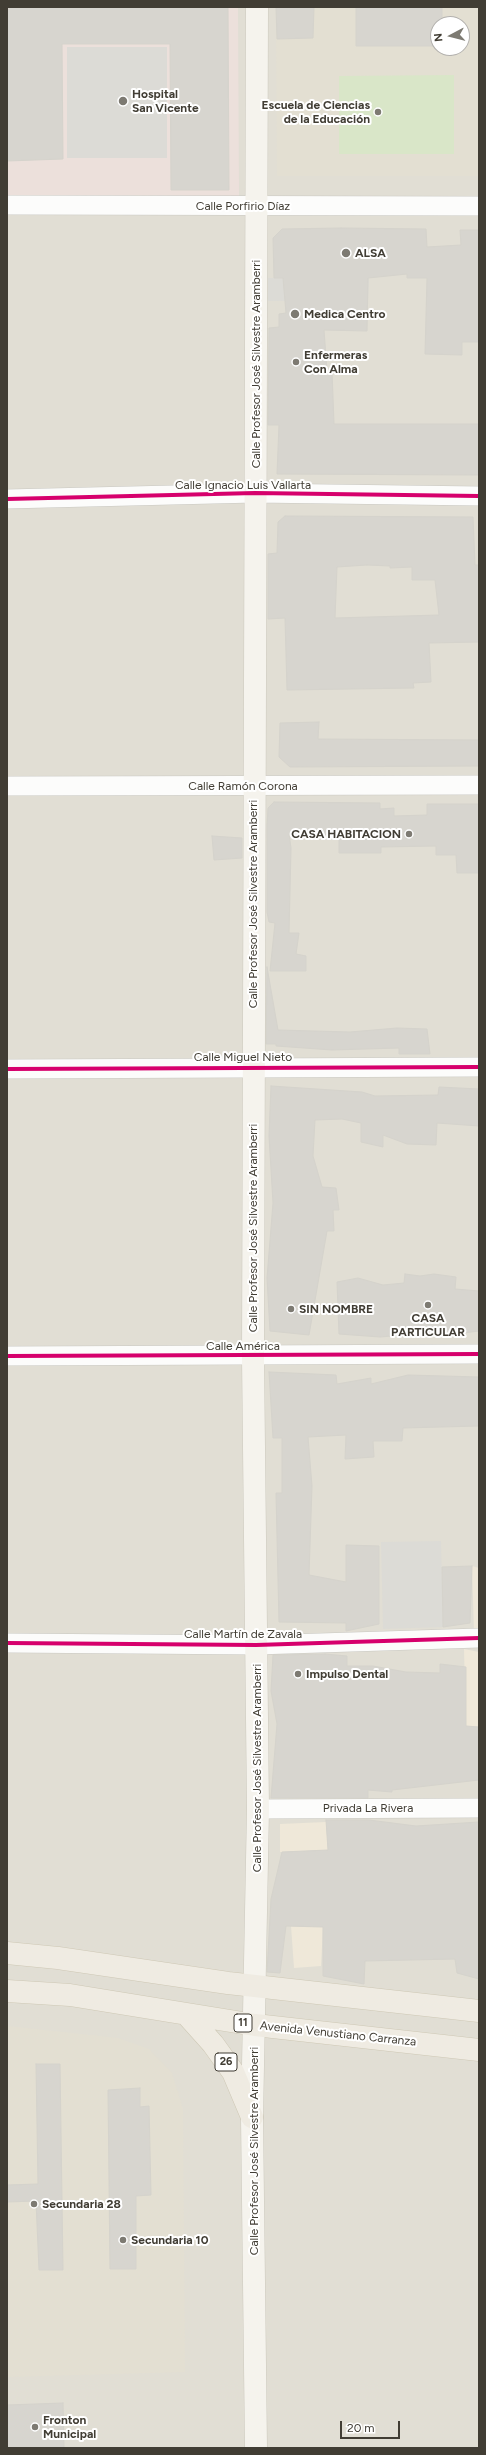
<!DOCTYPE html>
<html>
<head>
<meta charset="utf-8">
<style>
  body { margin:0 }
  #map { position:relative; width:486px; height:2455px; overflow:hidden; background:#edece6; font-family:Figtree,sans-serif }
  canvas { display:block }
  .frame { position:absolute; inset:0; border:8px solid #413d34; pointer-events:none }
  .north { position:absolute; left:430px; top:16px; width:40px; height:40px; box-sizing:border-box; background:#fff; border:1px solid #b3b1ae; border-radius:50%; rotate:263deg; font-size:11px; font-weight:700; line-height:16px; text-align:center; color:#413d34 }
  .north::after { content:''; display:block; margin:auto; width:14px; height:18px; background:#7d7a72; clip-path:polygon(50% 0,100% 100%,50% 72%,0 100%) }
  .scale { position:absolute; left:340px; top:2421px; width:60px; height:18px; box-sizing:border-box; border:2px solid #413d34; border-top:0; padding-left:5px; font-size:12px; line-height:14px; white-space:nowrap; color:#413d34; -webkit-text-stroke:3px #fff; paint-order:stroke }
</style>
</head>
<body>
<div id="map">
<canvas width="486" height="2455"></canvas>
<div class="frame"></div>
<div class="north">N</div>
<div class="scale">20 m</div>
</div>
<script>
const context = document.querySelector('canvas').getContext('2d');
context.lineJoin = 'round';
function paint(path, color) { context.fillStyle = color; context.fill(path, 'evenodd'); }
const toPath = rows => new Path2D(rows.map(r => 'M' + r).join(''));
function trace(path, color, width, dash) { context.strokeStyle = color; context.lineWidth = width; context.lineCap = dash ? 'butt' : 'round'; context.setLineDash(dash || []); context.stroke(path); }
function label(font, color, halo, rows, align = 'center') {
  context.font = font + ' Figtree,sans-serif'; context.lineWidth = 4; context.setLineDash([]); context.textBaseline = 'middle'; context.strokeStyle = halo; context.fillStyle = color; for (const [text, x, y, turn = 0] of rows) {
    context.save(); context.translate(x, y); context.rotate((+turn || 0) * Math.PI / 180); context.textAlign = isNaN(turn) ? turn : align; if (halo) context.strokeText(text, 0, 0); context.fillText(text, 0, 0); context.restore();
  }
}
const residential = toPath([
  [7,7,479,7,479,2448,7,2448],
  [438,24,462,24,462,48,438,48]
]);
const commercial = toPath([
  [472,1566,479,1568,479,1633,474,1633],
  [464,1649,479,1652,479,1727,466,1726],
  [326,1822,328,1850,280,1852,280,1824],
  [291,1926,323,1927,321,1966,294,1968]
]);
const education = toPath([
  [276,7,479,7,479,176,277,176],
  [438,24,462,24,462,48,438,48],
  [7,2026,118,2038,149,2049,172,2073,183,2109,185,2372,7,2377]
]);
const medical = toPath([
  [7,7,238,7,239,196,7,197]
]);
const green = toPath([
  [454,75,454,154,339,154,339,76]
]);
const parking = toPath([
  [67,47,167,47,167,158,67,158],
  [268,278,369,278,368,300,268,301],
  [441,1541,443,1627,383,1629,381,1542]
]);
const building = toPath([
  [7,7,228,7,229,190,171,190,170,44,62,44,63,159,7,161,7,7],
  [276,7,314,7,313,38,277,39,276,7],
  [356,7,442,7,442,24,438,24,438,46,356,46,356,7],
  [341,228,426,229,427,247,461,245,460,230,479,230,479,342,462,342,462,355,425,354,427,278,407,278,407,274,368,278,367,331,324,330,327,371,332,371,334,424,479,424,479,475,277,474,279,425,268,425,269,328,279,327,279,314,286,313,283,278,274,278,273,238,282,229,341,228],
  [285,516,473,517,475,565,479,565,479,642,429,643,431,682,413,683,414,688,287,690,285,618,268,619,268,554,277,553,278,522,285,516],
  [367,565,390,566,390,568,412,567,412,580,435,580,439,615,335,618,337,567,367,565],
  [319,722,318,739,479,740,479,766,290,767,279,757,280,723,319,722],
  [274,802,380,803,380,809,394,808,394,816,427,815,427,804,479,804,479,873,457,873,456,855,436,855,436,846,381,847,381,853,339,853,339,835,289,834,291,848,289,933,299,933,296,954,306,956,306,971,270,971,275,923,269,922,267,912,267,827,268,808,274,802],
  [212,836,242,838,242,858,214,860,212,836],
  [267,967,278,1030,350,1032,397,1028,427,1029,430,1054,399,1054,399,1048,332,1050,276,1046,276,1044,266,1044,267,967],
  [271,1086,362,1092,375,1096,438,1095,439,1087,479,1089,479,1126,437,1123,436,1145,407,1144,383,1135,383,1147,361,1142,361,1123,342,1119,315,1120,313,1156,322,1187,336,1188,339,1210,333,1210,334,1231,327,1231,309,1335,270,1331,267,1278,273,1203,269,1136,271,1086],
  [405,1274,420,1276,434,1274,456,1277,455,1289,479,1291,479,1331,455,1334,427,1333,380,1337,339,1334,337,1282,358,1278,383,1285,404,1283,405,1274],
  [269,1372,336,1375,337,1384,371,1378,371,1384,408,1375,479,1377,479,1426,403,1428,402,1441,373,1441,374,1457,345,1459,346,1435,308,1437,312,1486,309,1575,346,1582,346,1545,379,1546,379,1624,346,1631,346,1623,279,1622,276,1493,282,1493,282,1438,273,1438,269,1372],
  [472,1566,470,1623,443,1627,442,1567,472,1566],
  [325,1654,347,1656,347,1666,373,1666,406,1672,440,1673,440,1664,466,1667,466,1726,479,1727,479,1780,392,1790,392,1792,368,1790,368,1798,271,1798,277,1724,271,1691,273,1655,325,1654],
  [326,1820,369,1820,416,1826,479,1822,479,1979,457,1973,455,1959,365,1961,364,1984,323,1976,323,1927,286,1926,280,1973,267,1972,271,1899,282,1852,328,1850,326,1820],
  [36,2064,60,2064,63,2270,39,2270,36,2201,7,2202,7,2185,38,2184,36,2064],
  [140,2088,140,2107,149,2106,151,2195,136,2196,136,2269,110,2269,108,2090,140,2088],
  [63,2403,64,2448,7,2448,7,2405,63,2403]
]);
const street = toPath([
  [7,205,479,206],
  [7,499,255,493,479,496],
  [7,786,479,785],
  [7,1069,479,1067],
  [7,1356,479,1354],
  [7,1643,256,1645,479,1638],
  [258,1809,479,1808]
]);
const secondary = toPath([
  [256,2448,252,2117,258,1809,253,1357,257,7]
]);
const primary = toPath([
  [7,1953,58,1958,228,1983,479,2011],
  [7,1991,70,1995,255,2025,479,2050],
  [187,2015,213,2044,233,2072,252,2117]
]);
const cycleway = toPath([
  [7,499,255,493,479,496],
  [7,1069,479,1067],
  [7,1356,479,1354],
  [7,1643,256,1645,479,1638]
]);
const markers = [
  [123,101,5,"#7d7a72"],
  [378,112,4,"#7d7a72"],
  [346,253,5,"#7d7a72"],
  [295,314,5,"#7d7a72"],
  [296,362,4,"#7d7a72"],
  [409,834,4,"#7d7a72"],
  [428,1305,4,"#7d7a72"],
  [291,1309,4,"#7d7a72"],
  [298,1674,4,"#7d7a72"],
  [34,2204,4,"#7d7a72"],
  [123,2240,4,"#7d7a72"],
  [35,2427,4,"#7d7a72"]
];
const shields = [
  [243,2023,18],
  [226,2062,22]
];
const shieldNames = [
  ["11",243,2023],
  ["26",226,2062]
];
const poiNames = [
  ["Hospital",132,94],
  ["San Vicente",132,108],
  ["Escuela de Ciencias",370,105,"right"],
  ["de la Educación",370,119,"right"],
  ["ALSA",355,253],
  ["Medica Centro",304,314],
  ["Enfermeras",304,355],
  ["Con Alma",304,369],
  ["CASA HABITACION",401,834,"right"],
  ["SIN NOMBRE",299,1309],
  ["CASA",428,1318,"center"],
  ["PARTICULAR",428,1332,"center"],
  ["Impulso Dental",306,1674],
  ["Secundaria 28",42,2204],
  ["Secundaria 10",131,2240],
  ["Fronton",43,2420],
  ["Municipal",43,2434]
];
const streetNames = [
  ["Calle Porfirio Díaz",243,206],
  ["Calle Profesor José Silvestre Aramberri",256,364,-90],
  ["Calle Ignacio Luis Vallarta",243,485],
  ["Calle Ramón Corona",243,786],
  ["Calle Profesor José Silvestre Aramberri",253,904,-90],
  ["Calle Miguel Nieto",243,1057],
  ["Calle Profesor José Silvestre Aramberri",253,1228,-90],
  ["Calle América",243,1346],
  ["Calle Martín de Zavala",243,1634],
  ["Calle Profesor José Silvestre Aramberri",257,1768,-90],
  ["Privada La Rivera",368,1808],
  ["Avenida Venustiano Carranza",338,2034,6],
  ["Calle Profesor José Silvestre Aramberri",254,2151,-90]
];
paint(residential, '#e1ded4');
paint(commercial, '#efe8d9');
paint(education, '#e3dfd2');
paint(medical, '#ece0db');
paint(green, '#d9e6c8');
paint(parking, '#dcdbd6');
paint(building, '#d7d5cf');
trace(building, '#d5d3cc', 1);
trace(street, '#c9c8c2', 20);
trace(secondary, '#ccc9be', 23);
trace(primary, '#cec8b5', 23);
trace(street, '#fcfcfb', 19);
trace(secondary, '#f5f3ed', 22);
trace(primary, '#efebe2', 22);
trace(cycleway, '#d6006c', 4);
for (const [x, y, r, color] of markers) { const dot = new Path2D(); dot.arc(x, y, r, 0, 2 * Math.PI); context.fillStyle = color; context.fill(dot); trace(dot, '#fff', 1.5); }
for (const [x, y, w] of shields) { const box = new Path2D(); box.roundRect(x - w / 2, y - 9, w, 18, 3); context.fillStyle = '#fff'; context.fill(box); trace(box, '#413d34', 1); }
label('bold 11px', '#413d34', null, shieldNames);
label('bold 12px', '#413d34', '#fff', poiNames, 'left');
label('12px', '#413d34', '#fff', streetNames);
</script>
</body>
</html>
